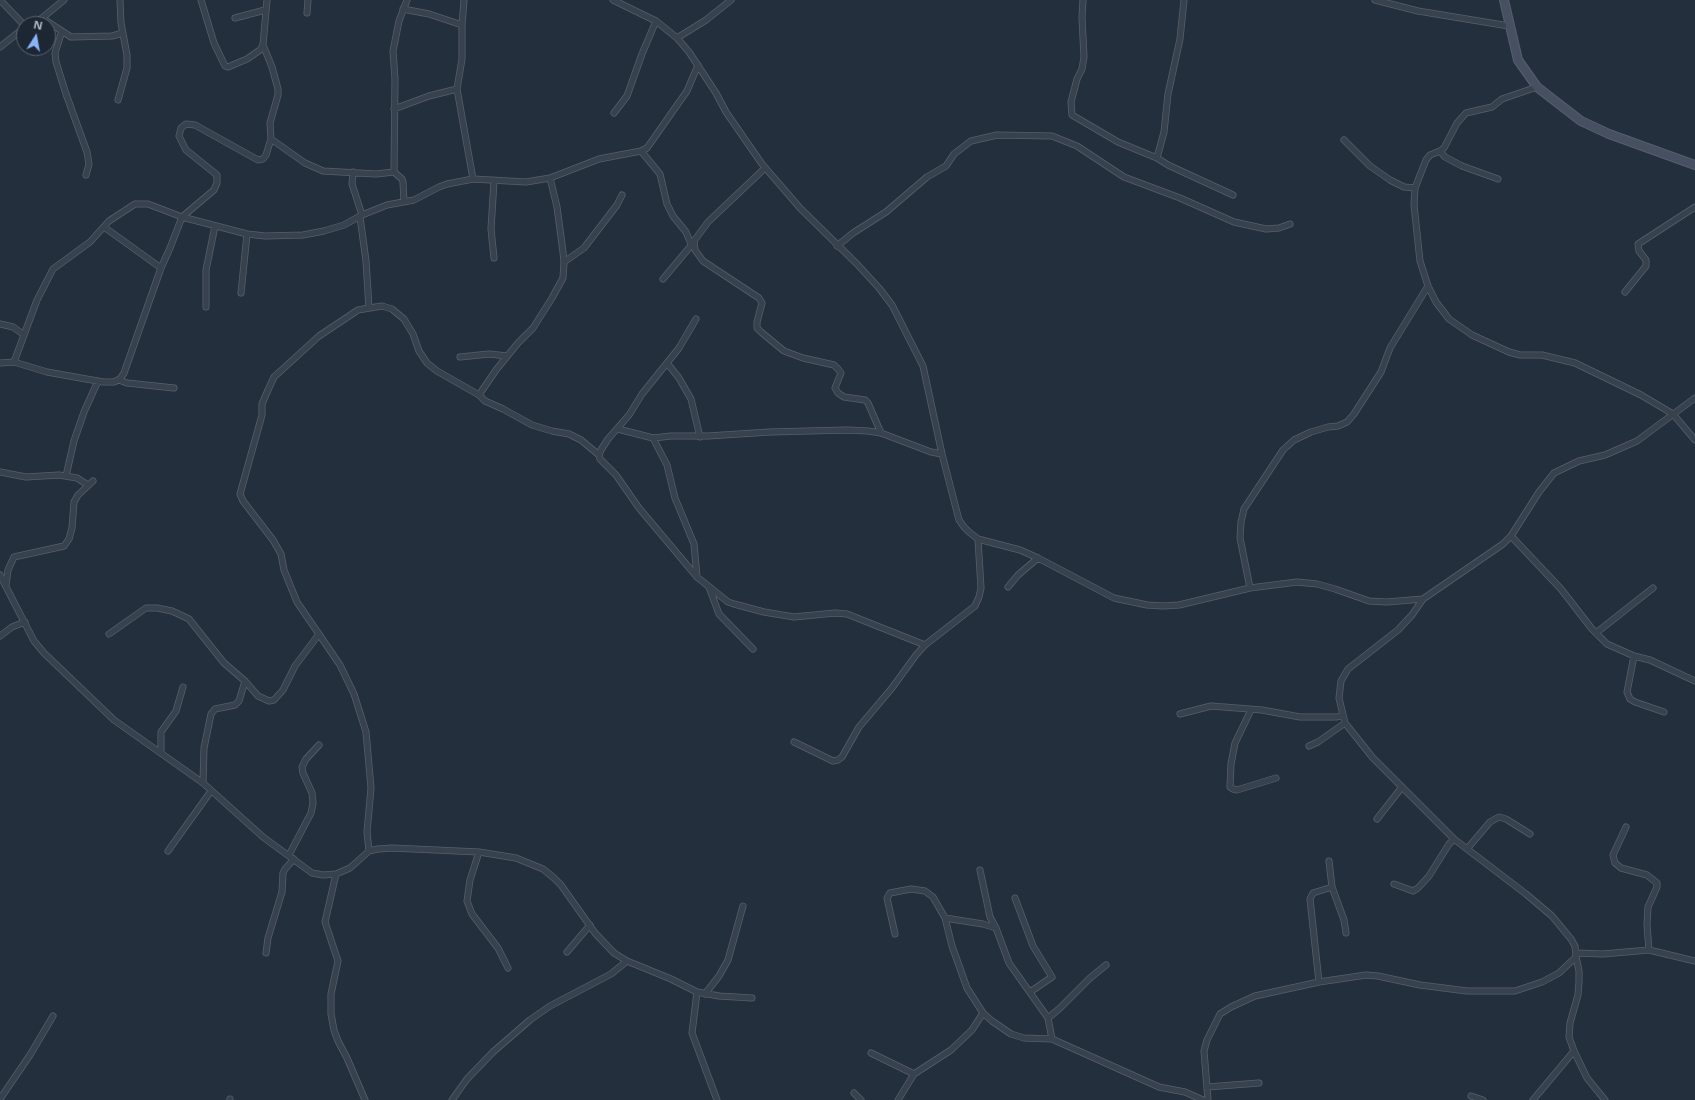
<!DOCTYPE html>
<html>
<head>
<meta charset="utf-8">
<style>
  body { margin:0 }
  #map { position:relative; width:1695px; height:1100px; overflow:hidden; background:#242f3e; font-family:"Open Sans",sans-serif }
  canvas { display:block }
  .north { position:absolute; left:16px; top:16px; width:40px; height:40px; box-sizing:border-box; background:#1d2633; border:1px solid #59626f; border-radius:50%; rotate:11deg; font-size:11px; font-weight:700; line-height:16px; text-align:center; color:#b4bcc9 }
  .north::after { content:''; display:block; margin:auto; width:14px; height:18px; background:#8ab4f8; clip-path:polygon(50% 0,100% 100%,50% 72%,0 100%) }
</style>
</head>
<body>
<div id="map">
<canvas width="1695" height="1100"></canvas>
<div class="north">N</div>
</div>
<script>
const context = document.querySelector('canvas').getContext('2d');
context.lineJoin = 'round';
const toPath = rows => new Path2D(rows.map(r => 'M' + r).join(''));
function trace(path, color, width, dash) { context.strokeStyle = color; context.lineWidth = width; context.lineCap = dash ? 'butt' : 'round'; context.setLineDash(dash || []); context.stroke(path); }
const street = toPath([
  [0,0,24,25],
  [201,0,214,43,225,66,228,67,247,59,260,50,263,45],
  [464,0,462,25,462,59,457,89,473,179],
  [613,0,656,21,677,38,689,52,716,93,726,112,762,164,800,208,857,264,879,288,892,305,923,366,942,454,959,520,964,527,969,532,978,539,1020,550,1038,558,1114,598,1147,605,1163,606,1179,605,1250,588,1297,582,1317,584,1335,589,1369,601,1387,602,1423,599],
  [1083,0,1082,18,1084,57,1082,69,1077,79,1071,102,1072,115,1118,142,1157,158,1168,165,1233,195],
  [1375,0,1418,11,1509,26],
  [403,9,429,14,462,25],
  [307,13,308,0],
  [42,18,71,37,112,36,123,33],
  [235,18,265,10],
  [31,24,42,18,64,0],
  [62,31,55,53,56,62,66,94,87,152,89,164,86,175],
  [677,38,706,20,731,0],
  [0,47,24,28],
  [1537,87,1502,99,1492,107,1466,113,1457,123,1444,148,1440,151,1430,155,1426,160,1415,188,1414,205,1420,261,1428,286,1436,302,1449,319,1472,335,1509,352,1520,355,1542,355,1575,363,1641,395,1673,414,1695,440],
  [118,100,127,68,127,55,121,23,120,0],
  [394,109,429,96,457,89],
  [614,113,627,96,642,54,656,21],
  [271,139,305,163,323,171,376,174,394,172],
  [1344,140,1370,166,1390,180,1404,187,1415,188],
  [641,151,660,174,667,204,673,216,686,232,691,244],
  [1440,151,1445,157,1462,166,1498,179],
  [1157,158,1164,132,1168,94,1180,39,1184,0],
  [765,168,708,222,694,241,695,250,703,261,759,298,762,303,757,322,757,328,761,332,784,351,803,358,834,365,838,369,841,373,835,388,838,393,844,397,865,400,868,403,881,433],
  [353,172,352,184,362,215],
  [404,202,403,182,402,179,394,172,395,79,393,51,399,21,407,0],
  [360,217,366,261,369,308],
  [104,227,161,268],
  [837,246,853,233,886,212,927,177,946,166,954,154,971,141,997,135,1052,136,1077,146,1124,177,1180,198,1234,222,1266,229,1279,228,1290,224],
  [494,258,491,229,494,181],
  [564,262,584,248,617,205,622,195],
  [663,279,694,242],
  [1625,292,1646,266,1646,260,1639,251,1638,244,1695,207],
  [241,293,247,234],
  [206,307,206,270,215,226],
  [696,319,679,348,642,394,629,415,608,439,601,450,599,455,600,459,616,475,639,508,697,577,728,602,734,604,764,612,794,617,835,613,847,614,925,645],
  [0,324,13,327,23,334],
  [460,357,489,354,507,356],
  [14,362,37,300,53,269,90,242,109,221,135,204,148,204,182,217,247,234,265,236,303,235,324,231,344,225,362,215,387,205,414,200,439,187,447,184,473,179,526,182,550,178,599,159,641,151,647,148,687,91,698,65],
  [0,363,14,362,47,372,103,382,114,382,120,379,124,373,161,268,170,248,182,217,214,190,217,183,217,175,186,150,179,136,181,128,186,124,195,125,258,160,263,159,266,155,271,139,270,123,278,95,278,89,272,67,263,45,267,0],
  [667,363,679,378,691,399,700,437],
  [119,380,127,383,174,388],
  [479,395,496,370,518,343,533,328,552,298,563,278,564,262,563,252,557,207,550,178],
  [618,429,653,438,671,436,708,436,770,432,847,430,868,431,881,433,931,452,942,454],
  [653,438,667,465,675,498,694,544,697,577],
  [0,472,26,477,59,475,77,478,88,485],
  [66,476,74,441,84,412,98,381],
  [1511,536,1561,589,1592,629,1607,644,1634,656,1650,660,1695,681],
  [0,575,34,641,44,653,114,720,203,783,263,837,312,873,323,875,336,874,350,868,369,851,378,849,392,848,479,852,516,858,543,869,554,878,561,885,595,933,614,953,627,961,671,979,697,992,719,996,752,998],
  [6,585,8,570,14,557,64,546,69,539,72,528,74,502,78,495,93,481],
  [709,587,719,614,753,649],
  [1008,587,1018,575,1038,558],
  [1250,588,1240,538,1241,522,1244,509,1283,450,1294,440,1311,432,1328,427,1338,426,1347,422,1354,414,1381,372,1390,348,1428,286],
  [1596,633,1653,588],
  [109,634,146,608,157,608,172,611,189,619,224,663,245,681,258,696,269,701,274,700,283,690,295,666,319,634],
  [0,636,12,627,25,622],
  [1634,656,1627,692,1630,699,1635,702,1664,712],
  [1251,710,1235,743,1231,764,1230,787,1233,789,1237,790,1276,778],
  [1180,714,1211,706,1262,710,1300,717,1337,717,1343,715],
  [794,742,833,761,838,760,842,757,859,727,892,688,916,655,925,645,975,606,979,597,981,588,978,539],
  [1309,746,1318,742,1345,723],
  [161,753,161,732,176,711,183,687],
  [203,783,204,748,211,714,215,709,235,705,239,701,245,681],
  [1377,819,1402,787],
  [1626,827,1613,855,1615,863,1621,868,1647,875,1657,883,1657,887,1648,907,1647,925,1649,950],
  [1467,849,1490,822,1499,817,1506,819,1530,834],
  [168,851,211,791],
  [369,851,367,832,371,788,366,732,354,694,340,665,297,602,284,570,281,554,273,540,243,501,240,494,262,415,262,404,268,390,274,377,319,336,358,310,382,306,392,309,404,319,413,334,419,351,427,363,437,371,479,395,485,401,503,409,532,425,552,431,569,434,581,440,599,455],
  [479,852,470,880,467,901,472,914,498,948,508,968],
  [289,855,311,813,313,803,312,793,303,773,302,767,306,759,319,745],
  [1329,861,1332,887,1344,920,1346,933],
  [980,870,990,917,996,928,1009,963,1048,1018,1052,1039],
  [336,874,325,922,338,961,331,994,331,1014,334,1030,338,1041,347,1058,365,1100],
  [1394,884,1413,891,1418,888,1429,876,1449,844,1454,839],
  [1015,898,1033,946,1052,977,1030,992],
  [945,918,983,924,996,928],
  [895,934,887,898,890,893,911,889,925,891,933,897,945,918,952,946,967,988,983,1013,992,1021,1011,1034,1024,1038,1052,1039,1159,1087,1185,1092,1203,1100],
  [567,952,590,925],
  [266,953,268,938,282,892,283,873,285,869,294,859],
  [1576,953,1603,954,1649,950,1695,961],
  [1576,957,1579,971,1579,982,1578,995,1570,1023,1569,1037,1574,1051,1587,1078,1605,1100],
  [1319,982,1310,899,1313,893,1332,887],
  [697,992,692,1033,717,1100],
  [705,994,719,976,728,960,743,906],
  [1048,1018,1059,1009,1090,978,1106,965],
  [871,1053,914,1074],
  [1207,1087,1259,1083],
  [854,1093,861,1100],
  [1471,1096,1483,1100],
  [0,1099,30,1055,53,1016],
  [230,1100,230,1099],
  [452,1100,467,1079,493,1052,530,1020,550,1006,611,974,627,961],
  [898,1100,914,1074,951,1050,972,1030,983,1013],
  [1208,1100,1204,1051,1207,1040,1220,1014,1231,1007,1255,996,1319,982,1366,975,1378,976,1420,985,1467,991,1515,991,1542,982,1559,973,1576,957,1575,946,1571,939,1552,916,1526,894,1454,839,1373,758,1345,723,1339,698,1341,681,1348,669,1398,630,1412,615,1423,599,1503,544,1511,536,1539,492,1554,473,1579,461,1605,455,1637,441,1695,398],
  [1533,1100,1574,1051]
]);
const secondary = toPath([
  [1504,0,1518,60,1537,87,1581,121,1609,134,1695,165]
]);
trace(street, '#565f6c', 7);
trace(secondary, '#565f6c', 10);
trace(street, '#38414e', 5.5);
trace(secondary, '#465061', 8);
</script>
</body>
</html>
